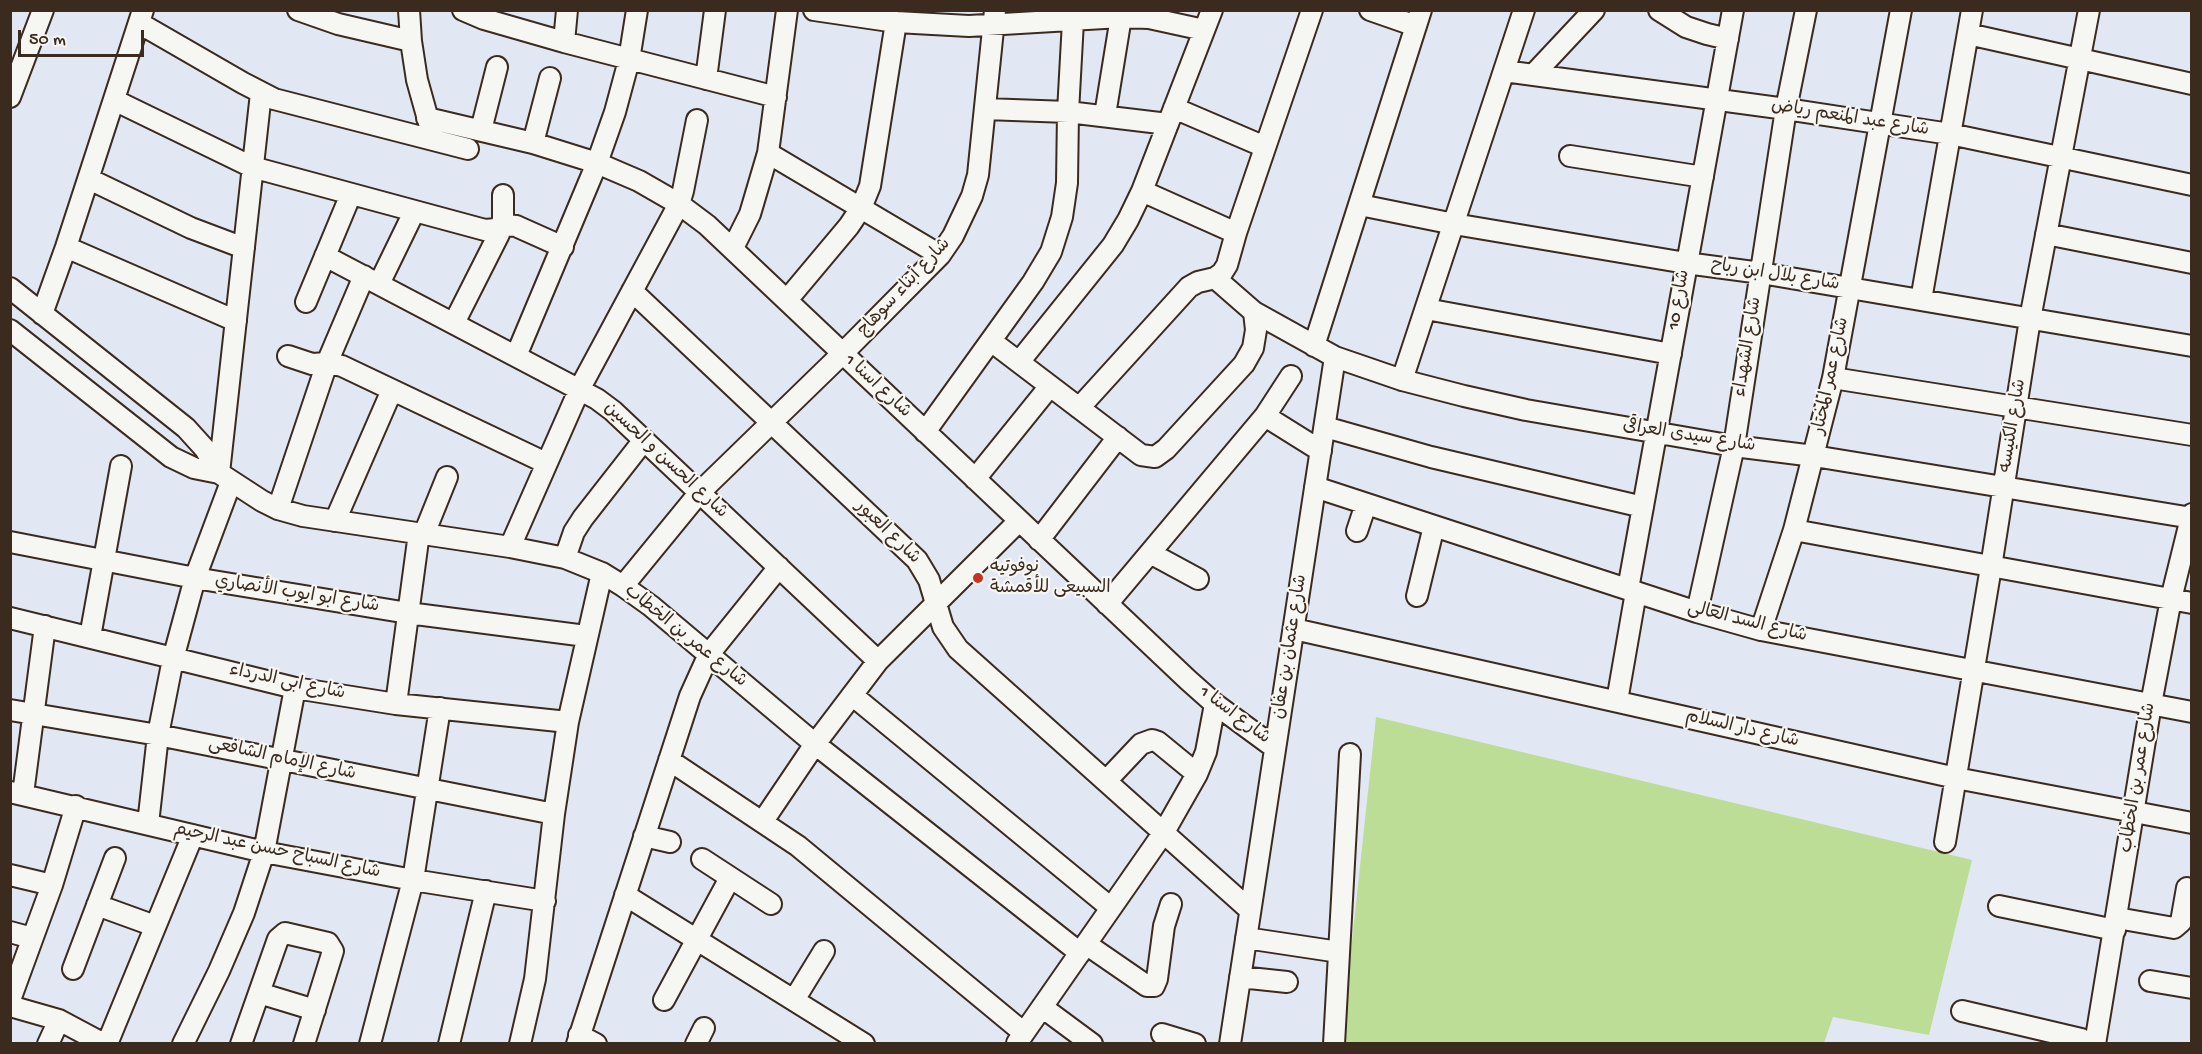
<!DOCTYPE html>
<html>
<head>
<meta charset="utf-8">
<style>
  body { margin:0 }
  #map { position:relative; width:2202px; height:1054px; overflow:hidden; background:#e1e8f4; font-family:"Gochi Hand",sans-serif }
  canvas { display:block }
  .frame { position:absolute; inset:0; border:12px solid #3b2a1e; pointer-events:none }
  .scale { position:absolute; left:18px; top:30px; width:126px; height:27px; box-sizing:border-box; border:3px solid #3b2a1e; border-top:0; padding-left:8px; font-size:18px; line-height:21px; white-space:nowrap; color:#3b2a1e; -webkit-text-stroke:4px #f6f6f2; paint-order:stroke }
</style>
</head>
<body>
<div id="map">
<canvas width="2202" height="1054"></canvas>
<div class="frame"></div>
<div class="scale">50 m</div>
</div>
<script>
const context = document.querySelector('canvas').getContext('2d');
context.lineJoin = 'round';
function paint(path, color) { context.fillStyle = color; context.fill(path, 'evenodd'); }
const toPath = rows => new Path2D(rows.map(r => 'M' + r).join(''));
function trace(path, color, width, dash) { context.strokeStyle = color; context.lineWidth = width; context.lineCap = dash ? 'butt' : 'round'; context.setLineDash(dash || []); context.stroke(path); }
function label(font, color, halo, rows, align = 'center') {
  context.font = font + ' "Gochi Hand","Playpen Sans Arabic",sans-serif'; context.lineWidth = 4.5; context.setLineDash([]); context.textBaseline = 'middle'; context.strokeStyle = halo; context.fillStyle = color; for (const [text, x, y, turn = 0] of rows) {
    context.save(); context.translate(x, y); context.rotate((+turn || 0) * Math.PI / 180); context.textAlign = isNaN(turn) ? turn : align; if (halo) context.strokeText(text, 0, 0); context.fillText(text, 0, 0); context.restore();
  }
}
const green = toPath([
  [1376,717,1972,860,1929,1035,1833,1017,1824,1043,1341,1044]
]);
const minor = toPath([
  [298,10,338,24,411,41],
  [409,10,411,41,417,80,431,130],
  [463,10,484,19,564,42,776,97],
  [814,10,896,22,969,26,1121,17,1149,18,1204,30],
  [1370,10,1416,26],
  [1659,10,1686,27,1707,34,1728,39],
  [139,23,243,83,274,99,468,149],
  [1968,34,2192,84],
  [564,42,567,10],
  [1504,71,1786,109,1950,134,2192,185],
  [1533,75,1594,10],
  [706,79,715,10],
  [10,97,43,10],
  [114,100,252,167,485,230,496,229,506,225,516,226,563,247],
  [1174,108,1265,147],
  [985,109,1068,112,1168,124],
  [1105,115,1121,17],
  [427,118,533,143,597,163,639,181,679,204,707,225,1188,680,1215,704,1275,748],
  [481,130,497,67],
  [533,143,550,78],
  [768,153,940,255],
  [1570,156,1703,177],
  [89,179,191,228,244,248],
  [1142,191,1236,233],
  [1360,205,1454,224,1686,263,1761,273,2192,346],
  [2046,234,2192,263],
  [66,247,236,321],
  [733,248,750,214,768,153,787,10],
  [325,256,597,399,613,411,878,661],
  [1215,278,1254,312,1335,357,1402,380,1464,396,1526,410,1734,446,1814,456,2192,518],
  [379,284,414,212],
  [10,288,186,428,205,449,219,473,262,501,278,509,303,516,510,547,565,558,602,573,623,586,651,606,815,744,1080,953],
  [632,291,917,560,929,580,943,627,958,649,1250,910],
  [787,300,849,226,861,208,870,186,896,22],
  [1921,300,1972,10],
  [306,302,351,194],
  [1426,309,1671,354],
  [42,314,66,247,143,10],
  [454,323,499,234,503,219,503,195],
  [10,330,171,457,194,468,219,473],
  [991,341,1141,455,1155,457,1166,449,1244,364,1253,348,1256,330,1254,312],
  [1314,346,1421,10],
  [288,356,312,364,327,363,342,366,546,463],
  [516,356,597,163,615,112,629,60,637,10],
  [1019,362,1113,245,1128,220,1142,191,1212,10],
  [1833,378,2192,435],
  [1402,380,1524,10],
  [1079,408,1189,287,1198,282,1215,278,1222,273,1227,265,1236,233,1312,10],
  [1265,416,1321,451],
  [1325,427,1431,457,1643,507],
  [925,432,1033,282,1051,252,1062,217,1067,183,1068,112,1073,21],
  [219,473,261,93],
  [975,479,1050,386],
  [1315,487,1697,612,1761,630,2192,712],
  [278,509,327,363,364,276],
  [335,521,392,390],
  [1794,530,2192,603],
  [1357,531,1366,504],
  [424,534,447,477],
  [1039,540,1118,437],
  [10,542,195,578,408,613,586,636],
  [510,547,580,388,679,204,683,191,697,120],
  [1150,553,1198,579],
  [565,558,574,532,583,518,644,440],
  [623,586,700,492,842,354,940,255,953,236,972,196,978,175,995,10],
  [1628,589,1733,10],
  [1417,596,1434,526],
  [1107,604,1265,416,1291,376],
  [1697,612,1734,446,1786,109,1806,10],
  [10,618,295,688,396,704,568,722],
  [1294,629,1956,778,2192,823],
  [1761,630,1794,530,1833,378,1901,10],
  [90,637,121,466],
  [852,695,1111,908],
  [1617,701,1636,592],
  [396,704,419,533],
  [10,710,158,735,554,814],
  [669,760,798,846,1024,1033],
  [1107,780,1141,744,1152,740,1158,742,1197,774],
  [10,792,264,852,413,880,545,901],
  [23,794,45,626],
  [763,821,815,744,878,661,1019,521],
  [148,824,158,735,173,659,195,578,231,482],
  [644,836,670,842],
  [1945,842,1991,567,2030,319,2089,10],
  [702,859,771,904],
  [10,875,52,885],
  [625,895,864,1044],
  [97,905,155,926],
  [1999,906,2115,930],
  [2117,918,2174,928,2181,922,2187,888],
  [10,932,32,938],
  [1246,938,1339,952],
  [1086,944,1147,986,1154,986,1157,979,1164,926,1171,904],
  [73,969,115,858],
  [1240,977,1287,982],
  [2150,981,2192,988],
  [259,993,315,1010],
  [10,1000,52,885,76,806],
  [664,1000,730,878],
  [794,1000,824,951],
  [10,1006,59,1020,104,1044],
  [1042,1007,1092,1044],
  [1962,1011,2081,1039,2088,1044],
  [1162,1034,1195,1044],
  [579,1035,596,1044],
  [1017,1043,1164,832,1197,774,1206,752,1215,704],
  [48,1044,59,1020],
  [107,1044,193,835],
  [183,1044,219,971,244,913,264,852,295,688],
  [241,1044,278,939,285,933,328,943,333,951,304,1044],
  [370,1044,413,880,440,708],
  [449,1044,486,891],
  [520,1044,535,979,554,814,568,722,602,573],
  [577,1044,690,696,709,654,779,567],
  [696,1044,704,1028],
  [1230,1044,1335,357],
  [1334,1044,1350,754],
  [2095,1044,2151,704,2171,599,2192,514]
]);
const markers = [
  [978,578,6,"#c8321e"]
];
const streetNames = [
  ["شارع عبد المنعم رياض",1850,119,9],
  ["شارع بلال ابن رباح",1775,276,9],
  ["شارع أبناء سوهاج",905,288,-47],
  ["شارع 10",1680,300,-80],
  ["شارع الشهداء",1749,347,-81],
  ["شارع عمر المختار",1832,376,-78],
  ["شارع اسنا 1",877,387,43],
  ["شارع الكنيسه",2014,426,-81],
  ["شارع سيدى العراقى",1689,437,9],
  ["شارع الحسن و الحسين",665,461,43],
  ["شارع العبور",887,533,44],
  ["شارع ابو ايوب الأنصاري",297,595,9],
  ["شارع السد العالى",1747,623,14],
  ["شارع عمر بن الخطاب",685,637,39],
  ["شارع عثمان بن عفان",1291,647,-81],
  ["شارع ابى الدرداء",287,683,12],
  ["شارع اسنا 1",1234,716,37],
  ["شارع دار السلام",1742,730,13],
  ["شارع الإمام الشافعى",282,760,12],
  ["شارع عمر بن الخطاب",2139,778,-81],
  ["شارع السباح حسن عبد الرحيم",277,852,12]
];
const poiNames = [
  ["نوفوتيه",990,568],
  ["السبيعى للأقمشة",990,589]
];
paint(green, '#bbdd96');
trace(minor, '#3b2a1e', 24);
trace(minor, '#f6f6f2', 20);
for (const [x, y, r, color] of markers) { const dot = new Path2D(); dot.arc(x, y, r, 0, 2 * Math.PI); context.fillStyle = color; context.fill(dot); trace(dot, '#f6f6f2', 2); }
label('18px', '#3b2a1e', '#f6f6f2', streetNames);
label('18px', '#3b2a1e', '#f6f6f2', poiNames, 'left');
</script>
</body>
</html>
